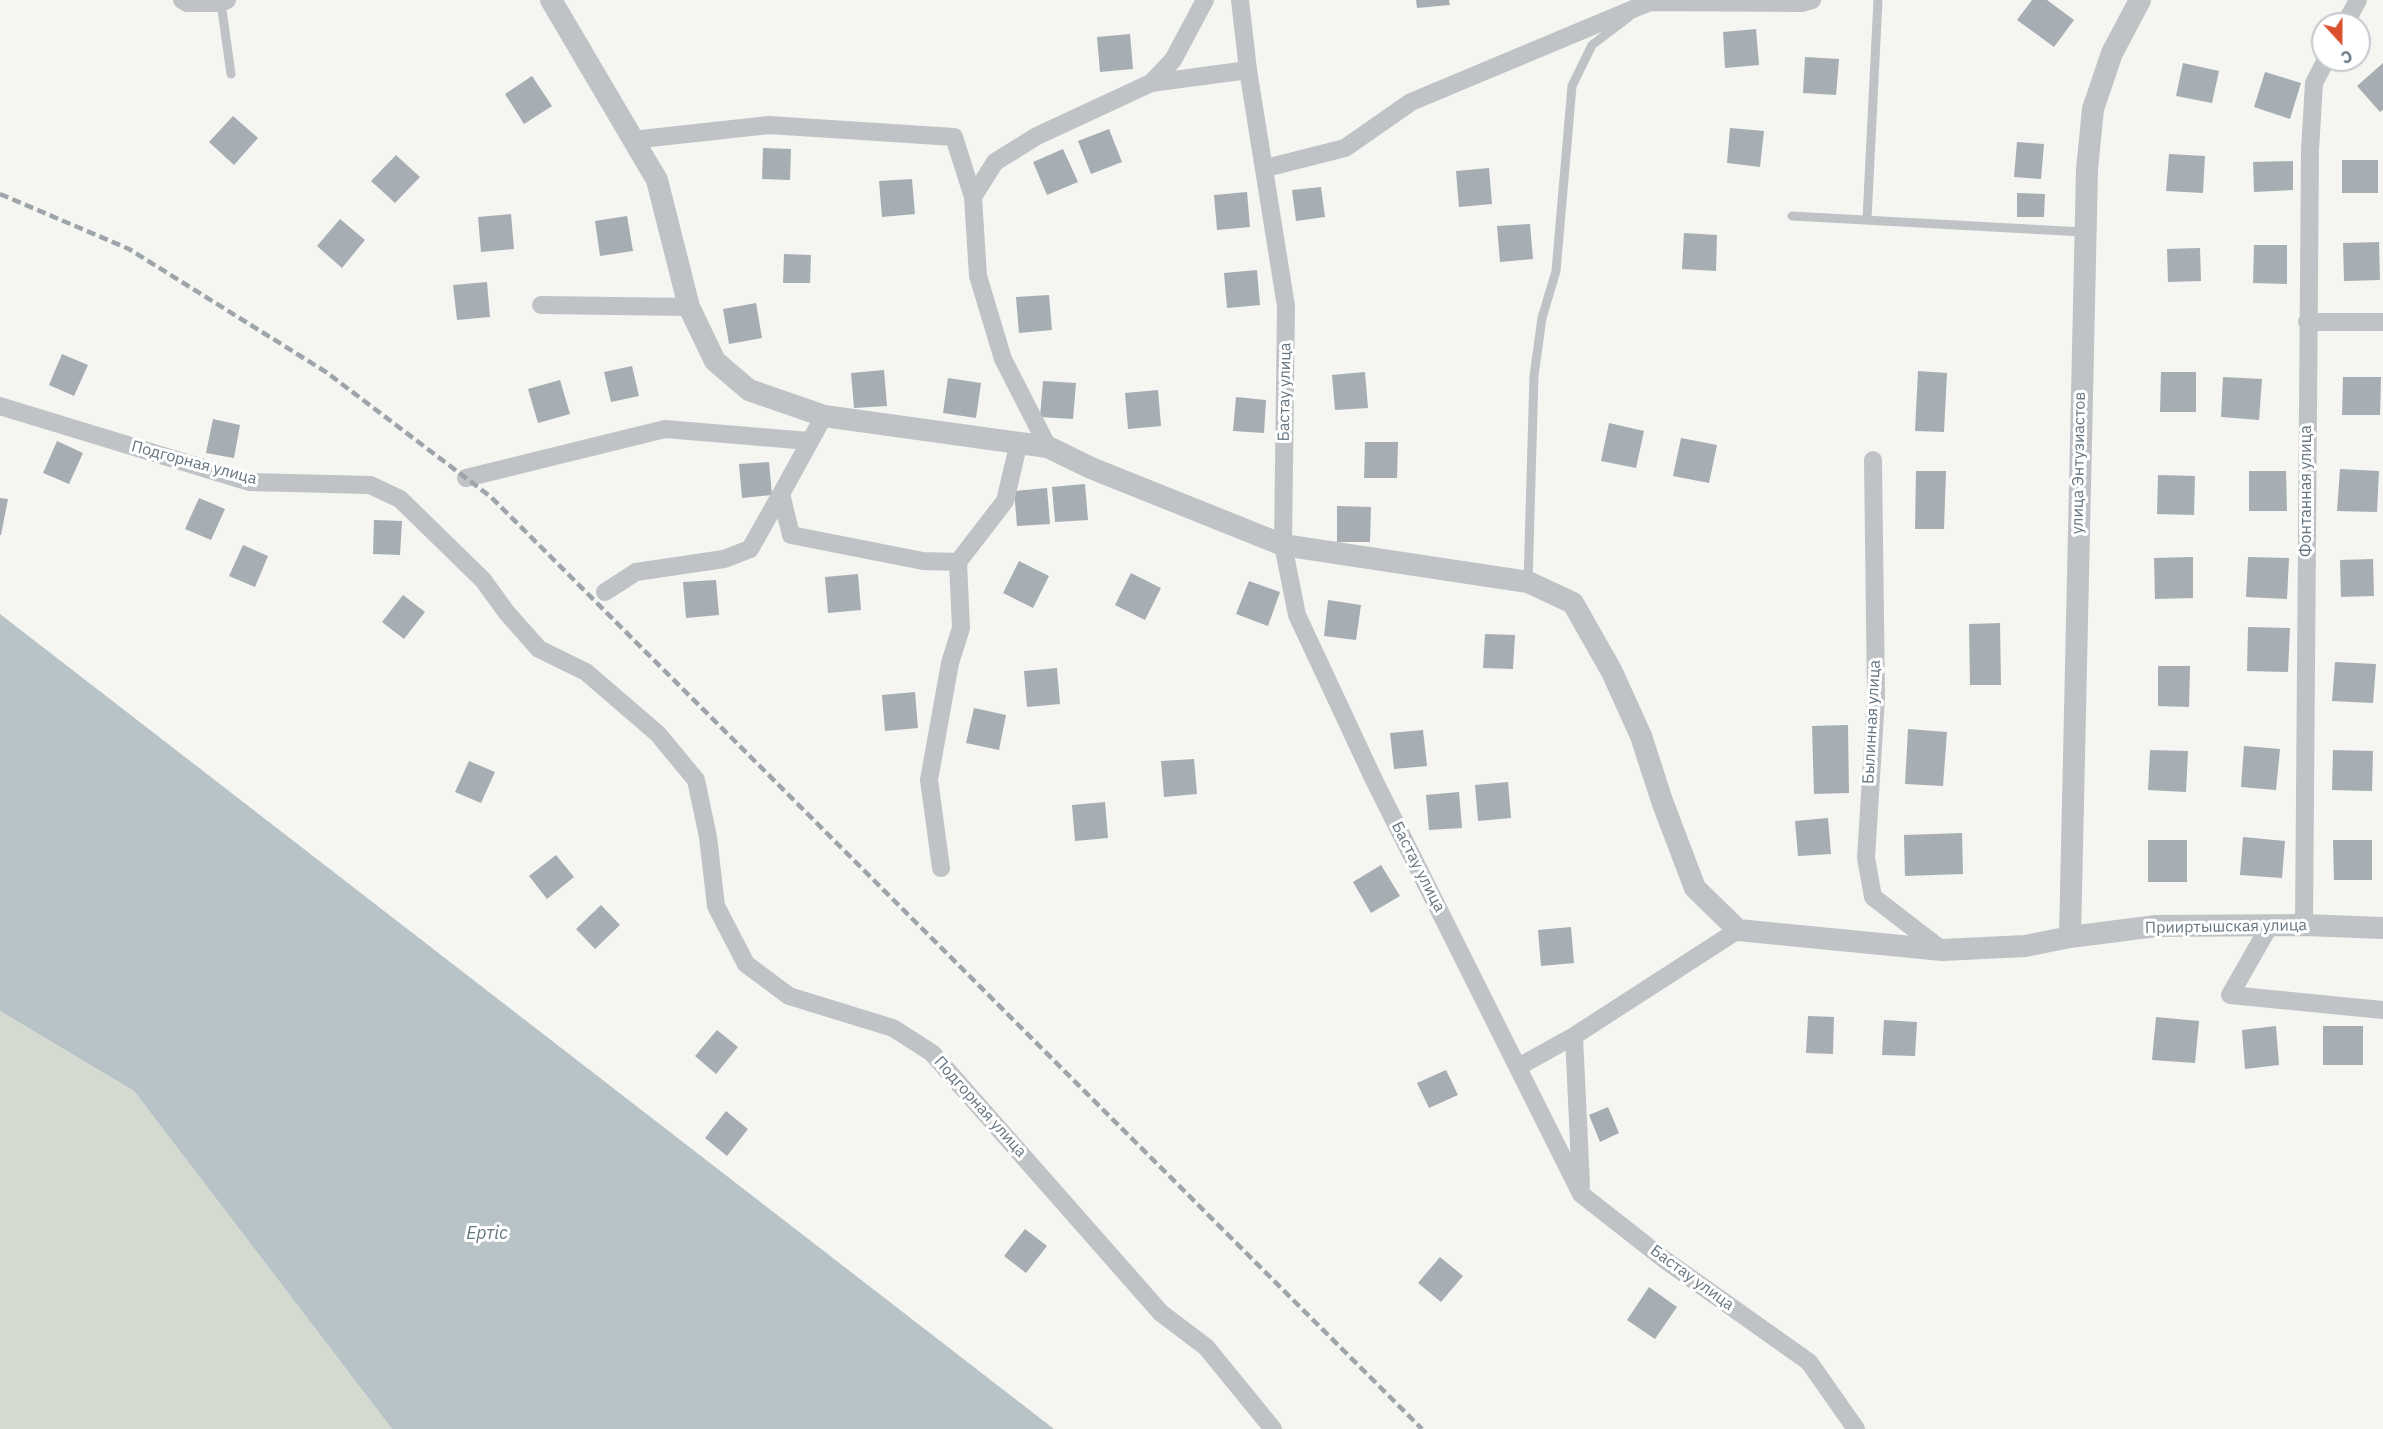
<!DOCTYPE html>
<html>
<head>
<meta charset="utf-8">
<style>
  body { margin:0 }
  #map { position:relative; width:2383px; height:1429px; overflow:hidden; background:#f5f5f2; font-family:"IBM Plex Sans",sans-serif }
  canvas { display:block }
  .north { position:absolute; left:2311px; top:12px; width:60px; height:60px; box-sizing:border-box; background:#fff; border:2px solid #c2c8cd; border-radius:50%; rotate:159deg; font-size:16px; font-weight:700; line-height:24px; text-align:center; color:#667682 }
  .north::after { content:''; display:block; margin:auto; width:21px; height:27px; background:#da4f2d; clip-path:polygon(50% 0,100% 100%,50% 72%,0 100%) }
</style>
</head>
<body>
<div id="map">
<canvas width="2383" height="1429"></canvas>
<div class="north">С</div>
</div>
<script>
const context = document.querySelector('canvas').getContext('2d');
context.lineJoin = 'round';
function paint(path, color) { context.fillStyle = color; context.fill(path, 'evenodd'); }
const toPath = rows => new Path2D(rows.map(r => 'M' + r).join(''));
function trace(path, color, width, dash) { context.strokeStyle = color; context.lineWidth = width; context.lineCap = dash ? 'butt' : 'round'; context.setLineDash(dash || []); context.stroke(path); }
function label(font, color, halo, rows, align = 'center') {
  context.font = font + ' "IBM Plex Sans",sans-serif'; context.lineWidth = 6; context.setLineDash([]); context.textBaseline = 'middle'; context.strokeStyle = halo; context.fillStyle = color; for (const [text, x, y, turn = 0] of rows) {
    context.save(); context.translate(x, y); context.rotate((+turn || 0) * Math.PI / 180); context.textAlign = isNaN(turn) ? turn : align; if (halo) context.strokeText(text, 0, 0); context.fillText(text, 0, 0); context.restore();
  }
}
const green = toPath([
  [0,1011,134,1091,392,1429,0,1429]
]);
const water = toPath([
  [0,614,1054,1429,392,1429,134,1091,0,1011]
]);
const building = toPath([
  [1416,0,1449,0,1450,5,1417,8],
  [2032,0,2047,0,2074,20,2054,47,2017,20],
  [1756,29,1759,65,1725,68,1723,32],
  [1130,34,1133,69,1100,72,1097,37],
  [1805,57,1839,59,1836,95,1803,93],
  [2183,63,2219,71,2212,103,2176,96],
  [2383,63,2383,110,2380,112,2357,86],
  [2265,72,2301,83,2290,119,2254,107],
  [532,76,552,106,524,124,505,94],
  [233,116,258,138,234,165,209,142],
  [1730,128,1764,131,1760,167,1727,163],
  [1109,129,1122,162,1091,174,1078,141],
  [2017,142,2044,144,2041,179,2014,177],
  [763,148,791,149,790,180,762,179],
  [1063,149,1078,182,1047,195,1033,162],
  [2169,154,2205,156,2203,193,2166,191],
  [396,155,420,177,395,203,371,181],
  [2342,160,2378,160,2378,193,2342,193],
  [2293,161,2293,190,2254,192,2253,162],
  [1489,168,1492,204,1459,207,1456,171],
  [912,179,915,214,882,217,879,181],
  [1321,187,1325,217,1296,221,1292,190],
  [1247,192,1250,227,1217,230,1214,195],
  [2017,193,2045,194,2044,217,2017,217],
  [511,214,514,249,481,252,478,217],
  [627,216,633,251,600,256,595,221],
  [340,219,365,240,342,268,317,246],
  [1530,224,1533,259,1500,262,1497,226],
  [1684,233,1717,235,1716,271,1682,269],
  [2379,242,2380,280,2344,281,2343,243],
  [2254,245,2287,245,2287,284,2253,283],
  [2200,248,2201,281,2168,282,2167,249],
  [784,254,811,255,810,283,783,283],
  [1257,270,1260,305,1227,308,1224,273],
  [487,282,490,317,457,320,453,285],
  [1049,295,1052,330,1019,333,1016,297],
  [756,303,762,338,729,344,723,309],
  [62,354,88,365,74,396,49,385],
  [632,366,639,396,611,402,604,372],
  [884,370,887,406,854,408,851,373],
  [1918,371,1947,373,1944,432,1915,431],
  [1365,372,1368,408,1335,410,1332,375],
  [2161,372,2196,372,2196,412,2160,412],
  [2223,377,2262,379,2259,420,2221,417],
  [2343,377,2381,377,2380,415,2342,415],
  [948,378,981,383,976,418,943,413],
  [560,380,570,414,538,423,528,389],
  [1043,381,1076,383,1073,419,1040,417],
  [1158,390,1161,426,1128,429,1125,393],
  [1236,397,1266,400,1264,433,1233,431],
  [213,419,240,425,234,458,206,453],
  [1609,423,1644,431,1636,468,1601,461],
  [1681,438,1717,445,1709,483,1673,476],
  [57,441,83,453,69,484,43,473],
  [1365,442,1398,442,1397,478,1364,478],
  [769,462,772,495,742,498,739,464],
  [2340,469,2379,471,2377,512,2337,511],
  [1916,471,1946,471,1944,529,1915,529],
  [2249,471,2286,471,2287,511,2249,511],
  [2158,475,2195,476,2194,515,2157,514],
  [1085,484,1088,520,1055,522,1052,487],
  [1047,488,1050,524,1017,526,1014,491],
  [0,498,8,499,1,535,0,535],
  [199,498,225,509,211,540,185,529],
  [1337,506,1371,507,1370,542,1337,542],
  [374,520,402,521,400,555,373,554],
  [243,545,268,556,255,587,229,576],
  [2193,557,2193,598,2155,599,2154,558],
  [2248,557,2289,558,2287,599,2246,597],
  [2373,559,2374,596,2341,597,2340,560],
  [1019,561,1049,576,1033,608,1003,593],
  [1131,573,1161,588,1145,620,1115,605],
  [858,574,861,610,828,613,825,577],
  [716,580,719,615,686,618,683,582],
  [1249,581,1280,592,1268,626,1236,614],
  [403,595,425,612,404,639,382,622],
  [1328,600,1361,605,1356,640,1324,636],
  [2000,623,2001,685,1970,685,1969,624],
  [2248,627,2290,628,2288,672,2247,671],
  [1485,634,1515,635,1513,669,1483,668],
  [2335,662,2376,664,2373,703,2332,701],
  [2158,666,2190,666,2189,707,2158,706],
  [1057,668,1060,704,1027,707,1024,671],
  [915,692,918,728,885,731,882,695],
  [974,708,1006,715,999,750,966,743],
  [1848,725,1849,793,1814,794,1812,726],
  [1908,729,1947,732,1943,786,1905,784],
  [1423,730,1427,766,1394,769,1390,733],
  [2244,746,2280,749,2276,790,2241,787],
  [2150,750,2188,751,2186,792,2148,790],
  [2333,750,2373,751,2372,791,2332,790],
  [1194,759,1197,794,1164,797,1161,761],
  [469,761,495,772,481,803,455,792],
  [1508,782,1511,818,1478,821,1475,785],
  [1459,792,1462,828,1429,830,1426,795],
  [1105,802,1108,838,1075,841,1072,805],
  [1828,818,1831,854,1798,856,1795,821],
  [1962,833,1963,874,1905,876,1904,835],
  [2243,837,2285,841,2282,878,2240,875],
  [2148,840,2187,840,2187,882,2148,882],
  [2333,840,2372,840,2372,880,2334,880],
  [556,855,574,877,547,899,529,876],
  [1381,865,1400,896,1371,913,1353,882],
  [601,905,620,925,595,949,576,929],
  [1571,927,1574,963,1541,966,1538,930],
  [1808,1016,1834,1017,1833,1054,1806,1053],
  [2156,1017,2199,1021,2195,1063,2152,1060],
  [1884,1020,1917,1022,1915,1056,1882,1055],
  [2276,1026,2279,1065,2245,1069,2242,1030],
  [2323,1026,2363,1026,2363,1065,2323,1065],
  [717,1030,738,1047,716,1074,695,1056],
  [1446,1070,1458,1095,1429,1108,1417,1083],
  [1608,1107,1619,1133,1600,1142,1589,1115],
  [726,1111,748,1129,727,1156,705,1138],
  [1025,1229,1047,1246,1026,1273,1004,1256],
  [1440,1257,1463,1276,1441,1302,1418,1283],
  [1649,1287,1677,1307,1655,1339,1627,1320]
]);
const service = toPath([
  [221,3,231,74],
  [1792,216,2083,232],
  [1867,219,1878,0],
  [1528,582,1534,376,1542,318,1556,271,1572,86,1592,45,1629,17]
]);
const minor = toPath([
  [182,0,187,3,221,3,227,0],
  [1240,0,1248,70,1286,306,1283,545,1297,615,1374,780,1581,1194,1665,1260,1809,1362,1856,1429],
  [2345,24,2358,0],
  [1151,83,1173,60,1205,0],
  [632,140,769,125,954,137,973,197],
  [1266,168,1345,148,1411,102,1650,2,1801,3,1812,0],
  [541,305,689,307],
  [2307,322,2383,322],
  [0,406,249,482,370,485,400,499,483,580,507,613,539,649,586,672,658,734,696,780,708,837,716,906,746,964,789,996,893,1028,932,1053,1161,1313,1206,1347,1273,1429],
  [824,416,781,494,791,535,923,561,958,562],
  [1048,447,1003,359,978,276,973,197,995,162,1037,136,1151,83,1248,70],
  [1873,460,1876,697,1866,858,1873,897,1942,950],
  [466,478,665,429,809,441],
  [605,592,636,572,724,559,750,549,781,494],
  [941,868,929,780,950,663,961,628,958,562,1005,501,1019,442],
  [2270,925,2230,995,2383,1010],
  [2304,925,2310,150,2314,83,2326,60],
  [1518,1067,1574,1036],
  [1581,1186,1574,1036,1738,930]
]);
const tertiary = toPath([
  [551,0,657,180,689,307,715,361,749,390,824,416,1048,447,1091,468,1283,545,1528,582,1573,603,1612,672,1641,736,1662,801,1695,888,1738,930,1942,950,2025,946,2070,937,2156,926,2304,925,2383,928],
  [2070,937,2087,169,2093,109,2112,53,2140,0]
]);
const rail = toPath([
  [0,194,129,249,326,372,491,497,1422,1429]
]);
const streetNames = [
  ["Бастау улица",1285,392,-89],
  ["Подгорная улица",194,463,15],
  ["улица Энтузиастов",2079,463,-89],
  ["Фонтанная улица",2306,491,-90],
  ["Былинная улица",1872,722,-87],
  ["Бастау улица",1418,867,63],
  ["Прииртышская улица",2226,927,-1],
  ["Подгорная улица",980,1107,48],
  ["Бастау улица",1692,1278,36]
];
const waterNames = [
  ["Ертіс",487,1234]
];
paint(green, '#d5dad1');
paint(water, '#b8c3c7');
paint(building, '#a6aeb3');
trace(service, '#bfc3c6', 9);
trace(minor, '#bfc3c6', 18);
trace(tertiary, '#bfc3c6', 22);
trace(rail, '#9ea5aa', 4.5, [9, 4.5]);
label('16px', '#667682', '#fff', streetNames);
label('italic 18px', '#62777f', '#fff', waterNames);
</script>
</body>
</html>
